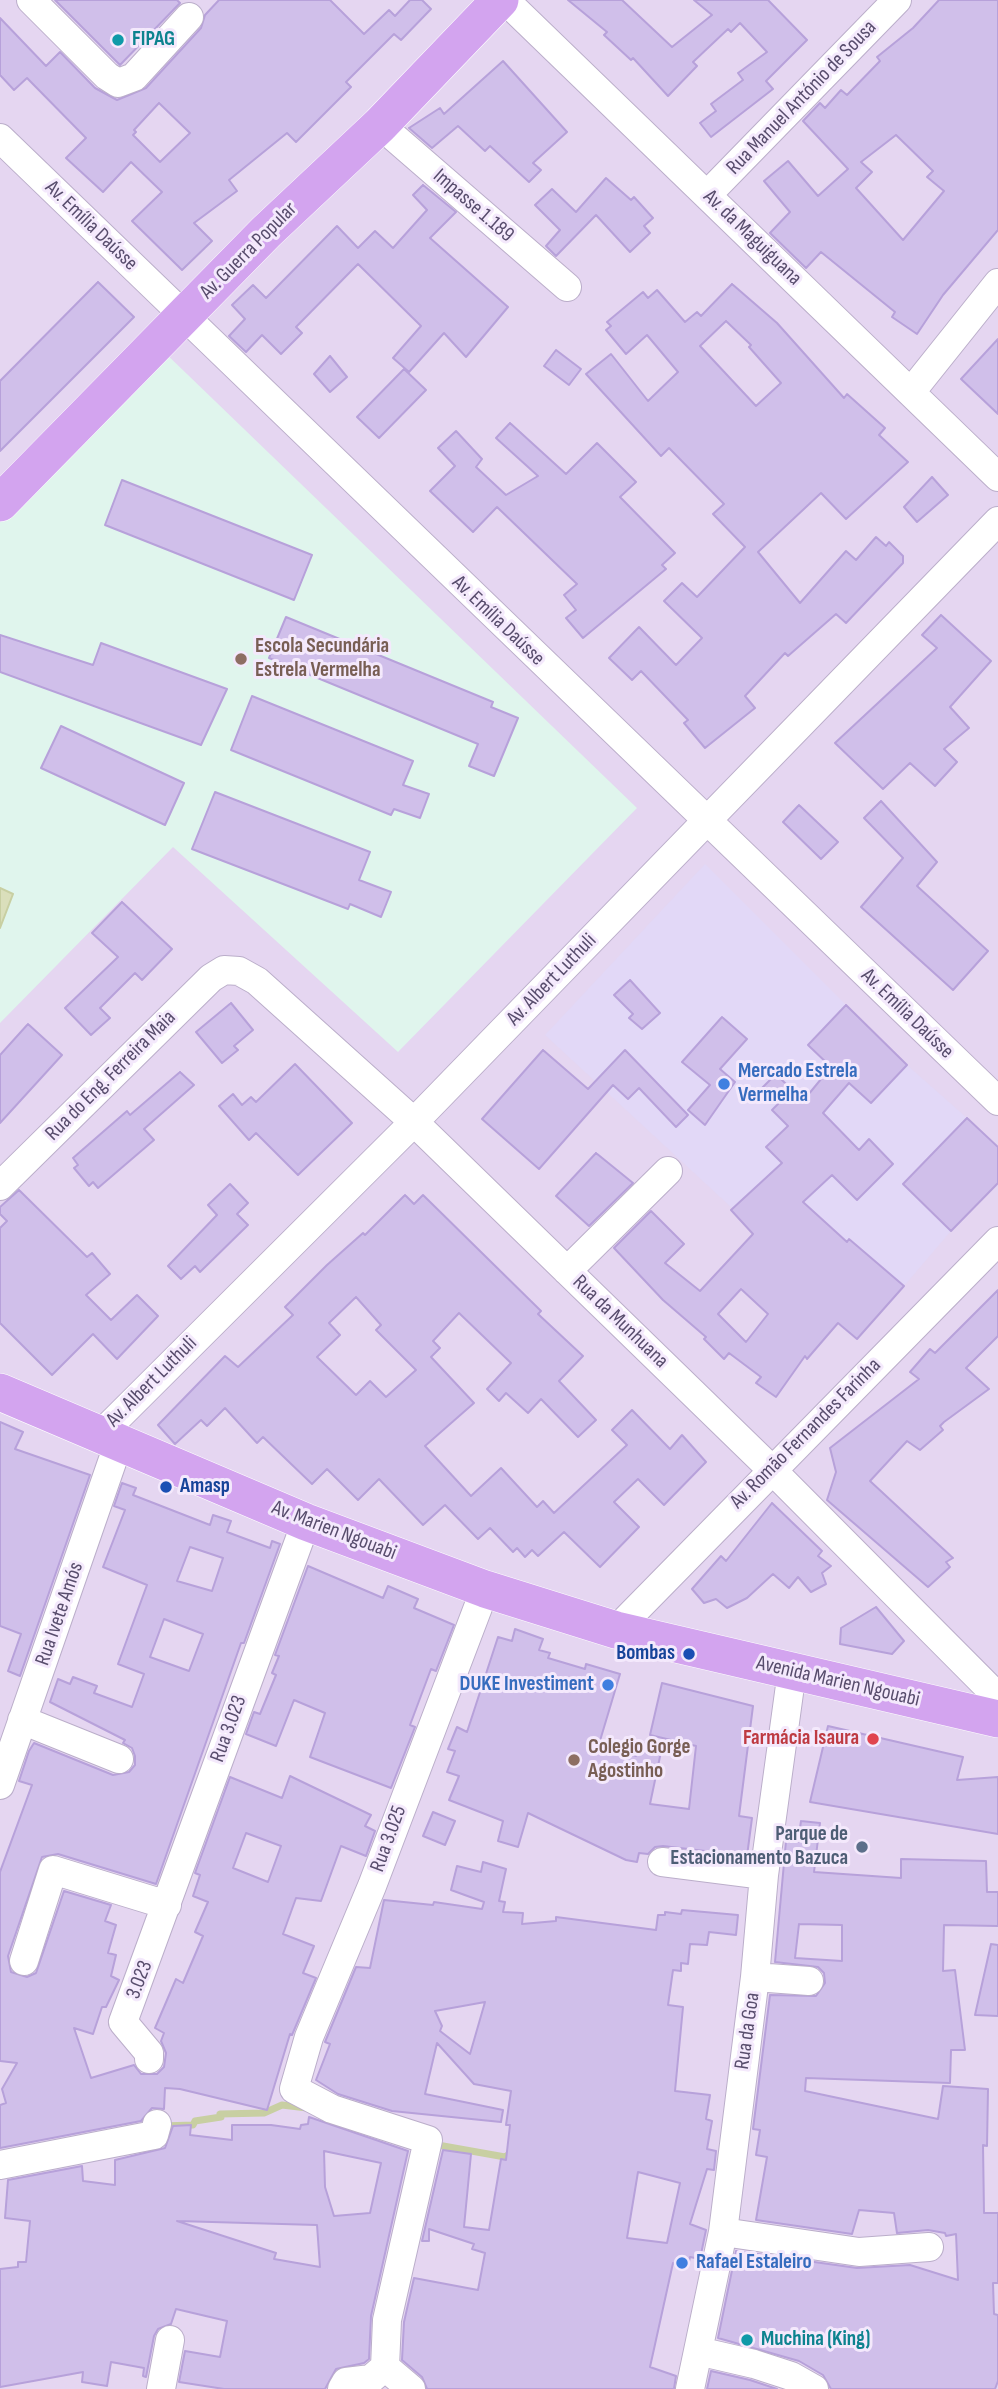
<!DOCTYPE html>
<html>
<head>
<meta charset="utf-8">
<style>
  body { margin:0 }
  canvas { display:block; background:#f0e3f8 }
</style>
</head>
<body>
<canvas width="998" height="2389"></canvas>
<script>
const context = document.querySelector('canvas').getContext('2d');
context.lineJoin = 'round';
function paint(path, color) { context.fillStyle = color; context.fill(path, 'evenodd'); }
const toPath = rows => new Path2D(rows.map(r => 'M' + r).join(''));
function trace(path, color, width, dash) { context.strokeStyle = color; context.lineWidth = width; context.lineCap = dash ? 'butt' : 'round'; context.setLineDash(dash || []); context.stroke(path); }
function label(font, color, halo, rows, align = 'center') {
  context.font = font + ' "Sofia Sans Condensed",sans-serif'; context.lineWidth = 6; context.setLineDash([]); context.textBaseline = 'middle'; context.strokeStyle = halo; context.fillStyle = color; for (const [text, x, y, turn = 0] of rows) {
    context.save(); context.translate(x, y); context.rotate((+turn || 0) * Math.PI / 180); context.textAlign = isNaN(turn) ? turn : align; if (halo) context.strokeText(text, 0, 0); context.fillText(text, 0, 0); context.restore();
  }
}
const residential = toPath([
  [0,0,998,0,998,2389,0,2389]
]);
const commercial = toPath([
  [705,864,846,1005,809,1046,871,1103,907,1065,967,1118,903,1184,951,1231,904,1286,849,1239,813,1283,545,1035]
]);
const education = toPath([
  [159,347,637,808,398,1052,173,847,0,1023,0,511]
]);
const water = toPath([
  [0,888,13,894,0,928,0,888]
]);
const stream = toPath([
  [162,2126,193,2125,195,2121,221,2117,220,2114,264,2113,282,2105,307,2108],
  [432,2144,505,2157,512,2152]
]);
const building = toPath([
  [55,0,177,0,180,3,120,65,55,0],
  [219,0,330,0,364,34,389,10,395,16,410,0,422,0,431,9,401,40,394,34,346,82,351,87,296,142,287,133,229,180,237,191,194,223,212,241,182,270,132,221,162,192,131,162,103,192,66,158,86,138,27,78,14,90,0,75,0,18,46,66,60,52,95,88,117,100,146,88,201,28,205,15,219,0],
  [159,103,190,133,160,162,133,135,136,132,134,130,159,103],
  [568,0,622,0,672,47,712,15,694,0,768,0,807,40,766,81,773,89,711,137,700,123,716,111,711,104,743,80,738,73,767,52,740,23,731,32,728,29,693,62,697,66,668,96,633,58,631,60,604,35,607,32,568,0],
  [939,0,998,0,998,230,943,295,917,334,892,317,895,312,821,252,806,268,770,233,790,212,764,181,788,161,818,196,848,169,803,121,820,103,825,108,841,90,847,95,880,61,877,57,913,28,939,0],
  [896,135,933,171,927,177,944,191,903,240,856,188,872,172,861,162,896,135],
  [503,61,567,132,533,163,541,170,529,182,490,146,485,151,458,126,432,148,409,128,440,108,444,114,503,61],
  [606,178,631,200,634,197,653,218,644,226,650,233,630,252,596,215,556,256,546,246,560,230,535,205,552,189,576,212,606,178],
  [423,185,456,212,430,238,508,307,466,357,444,333,409,372,393,358,421,326,358,264,296,327,302,333,281,354,262,335,246,352,229,336,245,319,232,305,253,285,266,298,337,226,358,248,375,231,393,248,427,210,413,195,423,185],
  [98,282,134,317,0,451,0,381,98,282],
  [732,284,777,323,844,398,847,394,885,428,879,435,908,462,846,519,821,493,758,552,800,603,846,551,856,560,876,537,886,546,889,542,903,556,903,563,846,623,836,614,788,656,785,653,745,696,755,708,705,748,684,723,688,720,641,671,632,680,609,658,639,627,676,665,702,638,664,601,682,583,697,597,745,547,713,514,724,504,669,448,661,456,586,374,611,354,648,401,678,372,647,335,626,354,606,330,611,326,607,322,643,292,648,298,657,290,685,322,697,312,701,316,732,284],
  [726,321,751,345,749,347,781,383,756,406,700,346,726,321],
  [998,339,998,414,961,379,998,339],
  [556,350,581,369,569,385,544,366,556,350],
  [330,356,347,377,330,392,314,374,330,356],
  [404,369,426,390,379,438,357,417,404,369],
  [510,423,566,474,597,443,636,482,620,497,675,553,662,565,666,569,583,638,566,618,576,610,564,595,577,584,497,507,473,532,430,491,455,466,438,448,456,431,482,459,476,467,506,495,538,476,496,438,510,423],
  [932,477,948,495,917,522,904,507,932,477],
  [122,480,312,555,294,600,105,525,122,480],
  [941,615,991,661,950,707,969,728,944,749,957,762,935,786,910,763,883,789,835,743,937,648,922,635,941,615],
  [286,617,493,702,491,707,518,718,494,776,469,766,478,744,269,658,286,617],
  [0,635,93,665,101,643,227,689,201,745,0,672,0,635],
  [252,696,413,761,403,785,429,794,420,818,394,809,391,815,231,750,252,696],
  [61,726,184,783,165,825,41,768,61,726],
  [215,792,370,852,359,880,391,892,381,917,350,904,348,909,192,849,215,792],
  [881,801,937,862,917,886,988,951,953,990,861,907,903,858,864,818,881,801],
  [799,805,838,842,821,859,783,822,799,805],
  [122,902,172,949,142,980,135,973,100,1008,110,1018,91,1035,65,1008,118,957,92,933,122,902],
  [630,980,660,1013,642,1029,629,1018,633,1014,614,995,630,980],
  [231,1003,253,1030,234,1046,238,1050,222,1063,196,1032,231,1003],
  [846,1005,907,1065,871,1103,849,1083,823,1113,859,1150,869,1139,893,1164,857,1200,832,1175,803,1202,847,1242,849,1239,904,1286,857,1339,838,1323,807,1359,805,1356,776,1397,756,1383,761,1377,729,1353,724,1359,704,1339,706,1337,663,1300,614,1248,651,1211,684,1244,665,1263,700,1291,753,1234,731,1210,782,1163,766,1147,788,1126,772,1110,778,1104,762,1088,776,1074,803,1101,831,1067,808,1045,846,1005],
  [741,1289,768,1314,746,1342,718,1314,741,1289],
  [722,1017,747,1039,720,1069,735,1082,705,1125,688,1110,710,1085,682,1062,722,1017],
  [28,1024,62,1055,0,1123,0,1055,28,1024],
  [543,1050,588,1089,625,1050,688,1115,676,1127,639,1088,628,1099,613,1085,539,1169,482,1119,543,1050],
  [295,1064,352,1123,298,1175,256,1133,249,1140,219,1106,233,1094,242,1105,251,1097,256,1102,295,1064],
  [180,1072,194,1085,144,1129,154,1140,98,1188,93,1182,89,1186,74,1168,78,1165,73,1158,127,1111,130,1115,180,1072],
  [967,1118,998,1147,998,1183,951,1231,903,1184,967,1118],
  [596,1153,633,1183,589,1226,556,1196,596,1153],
  [230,1184,248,1203,237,1214,248,1225,200,1272,195,1266,181,1279,168,1266,217,1215,208,1205,230,1184],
  [19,1190,87,1257,92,1253,110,1274,86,1295,111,1320,137,1295,158,1316,117,1359,93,1334,52,1375,0,1323,0,1228,7,1221,0,1214,0,1207,19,1190],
  [405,1195,414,1204,423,1195,541,1311,538,1314,583,1356,559,1381,596,1420,578,1437,541,1399,528,1413,506,1393,499,1401,487,1389,511,1363,459,1313,433,1341,440,1348,431,1357,474,1403,425,1446,471,1496,501,1468,537,1507,543,1501,554,1513,627,1445,612,1430,632,1410,670,1449,682,1435,706,1462,664,1505,638,1479,614,1502,639,1527,600,1567,564,1532,538,1556,532,1550,525,1557,517,1548,513,1552,490,1528,478,1539,445,1505,423,1525,379,1479,358,1500,327,1469,312,1484,263,1437,257,1443,225,1408,207,1426,201,1420,175,1444,158,1425,225,1356,238,1367,293,1315,285,1307,327,1265,363,1233,365,1235,405,1195],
  [356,1297,381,1325,376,1330,416,1370,386,1397,370,1381,356,1395,317,1357,340,1335,329,1323,356,1297],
  [998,1290,998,1336,966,1368,989,1389,944,1422,940,1426,943,1430,920,1450,907,1441,870,1481,953,1558,946,1562,950,1567,928,1587,827,1500,836,1472,830,1448,919,1379,910,1372,930,1349,935,1353,998,1290],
  [0,1422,23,1432,15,1449,90,1475,20,1676,8,1671,21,1634,0,1626,0,1422],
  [122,1483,136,1488,133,1495,210,1525,213,1515,231,1521,227,1532,270,1548,272,1541,280,1544,244,1643,241,1643,156,1884,58,1854,42,1857,8,1956,11,1972,27,1977,36,1973,64,1891,111,1905,105,1921,116,1925,108,1953,116,1955,111,1976,119,1980,106,2007,102,2007,93,2034,74,2028,91,2078,134,2065,141,2074,157,2074,164,2067,166,2053,161,2041,164,2033,155,2028,176,1979,183,1983,203,1936,195,1932,208,1902,193,1896,200,1875,195,1873,230,1777,282,1798,290,1776,371,1815,365,1826,375,1831,366,1856,341,1846,321,1901,296,1898,283,1934,314,1946,303,1973,316,1978,292,2035,290,2034,267,2110,180,2089,165,2088,164,2109,152,2108,141,2121,0,2148,0,2105,6,2103,2,2089,17,2063,0,2061,0,1872,32,1785,19,1781,29,1751,34,1743,113,1775,129,1772,135,1765,135,1756,132,1748,123,1743,125,1740,50,1702,58,1679,70,1684,73,1677,97,1686,94,1693,132,1707,144,1674,118,1664,147,1585,103,1567,125,1510,114,1506,122,1483],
  [190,1547,223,1558,212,1591,177,1581,190,1547],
  [164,1619,203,1634,189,1671,150,1657,164,1619],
  [246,1833,281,1846,268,1882,233,1868,246,1833],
  [772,1503,822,1551,818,1556,831,1566,822,1573,826,1584,811,1592,798,1577,789,1588,773,1574,747,1598,727,1608,716,1599,704,1603,692,1589,721,1556,726,1561,772,1503],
  [308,1566,383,1598,388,1586,418,1599,414,1608,454,1625,436,1671,431,1669,410,1725,415,1727,391,1788,310,1757,325,1713,294,1700,276,1746,246,1734,254,1712,260,1714,276,1675,272,1673,279,1656,275,1655,308,1566],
  [876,1607,904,1641,892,1654,840,1644,841,1628,876,1607],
  [515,1629,543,1639,539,1650,550,1653,548,1658,585,1669,586,1664,620,1674,599,1744,636,1756,639,1742,662,1747,650,1804,689,1809,696,1746,650,1735,662,1683,753,1706,739,1816,752,1818,747,1856,663,1846,655,1847,648,1854,639,1853,637,1862,626,1860,528,1813,518,1847,498,1841,503,1821,449,1800,459,1776,447,1772,455,1751,448,1749,457,1727,467,1732,498,1637,512,1641,515,1629],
  [828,1726,963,1757,957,1780,998,1777,998,1834,810,1802,828,1726],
  [433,1812,455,1821,445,1845,423,1836,433,1812],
  [801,1821,820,1823,814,1872,901,1878,901,1859,986,1861,987,1892,998,1892,998,1926,944,1925,943,1971,955,1970,965,2050,951,2050,950,2083,806,2078,805,2091,938,2119,943,2086,988,2089,987,2146,983,2145,984,2213,998,2213,998,2283,993,2283,994,2314,998,2315,998,2381,995,2389,831,2389,823,2375,799,2361,718,2338,736,2251,857,2268,910,2265,958,2280,956,2234,946,2236,945,2233,928,2230,897,2233,894,2213,859,2210,852,2234,756,2220,767,2157,756,2155,760,2130,753,2129,770,1995,816,1996,825,1983,824,1973,818,1967,775,1962,786,1841,798,1842,801,1821],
  [799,1924,842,1925,842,1961,795,1958,799,1924],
  [483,1862,506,1869,499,1901,505,1902,503,1912,523,1913,522,1924,556,1921,556,1917,656,1930,658,1915,665,1915,665,1912,681,1914,682,1910,738,1915,736,1935,709,1932,707,1945,690,1944,688,1964,681,1963,681,1971,673,1970,668,2005,683,2007,675,2091,710,2095,706,2119,712,2121,707,2149,716,2151,714,2170,707,2169,690,2224,706,2230,700,2259,690,2257,688,2266,673,2263,650,2367,676,2376,674,2389,427,2389,422,2377,402,2360,404,2322,414,2278,478,2290,485,2253,472,2249,474,2244,429,2229,429,2241,422,2241,443,2150,471,2154,464,2227,489,2230,501,2159,506,2160,510,2125,506,2125,511,2091,474,2084,437,2043,425,2094,503,2110,501,2122,392,2111,338,2094,316,2080,330,2044,325,2042,356,1967,370,1968,384,1900,433,1905,434,1902,482,1909,484,1902,451,1890,457,1866,481,1872,483,1862],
  [485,2002,470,2054,440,2031,442,2026,435,2011,485,2002],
  [638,2172,680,2183,667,2243,627,2238,638,2172],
  [991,1944,998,1945,998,2016,975,2015,991,1944],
  [309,2117,408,2151,371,2316,369,2359,364,2363,336,2369,325,2389,224,2389,179,2382,185,2351,220,2357,227,2321,176,2309,171,2324,158,2329,154,2336,146,2377,143,2376,144,2368,111,2362,107,2386,82,2382,83,2372,0,2387,0,2269,18,2267,18,2262,26,2262,30,2221,5,2218,8,2180,82,2166,83,2181,115,2185,115,2160,165,2148,173,2126,191,2125,190,2135,232,2140,232,2125,271,2125,300,2129,301,2125,308,2124,309,2117],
  [324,2151,381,2163,370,2213,334,2216,325,2187,324,2151],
  [177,2221,317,2225,320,2267,274,2259,276,2253,177,2221],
  [711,2371,750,2380,777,2389,707,2389,711,2371]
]);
const minor = toPath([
  [31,0,107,76,118,83,134,77,189,17],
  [505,0,998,477],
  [380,125,567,287],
  [0,138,998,1101],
  [707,195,897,0],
  [911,392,998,283],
  [0,1186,211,978,224,970,239,971,257,981,414,1122,771,1469,998,1697],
  [567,1271,668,1171],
  [101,1434,414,1122,998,521],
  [616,1630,998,1241],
  [22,1720,119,1759],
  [0,1785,119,1442],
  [662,1862,764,1875],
  [24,1961,53,1870,167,1905],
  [755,1977,809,1981],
  [149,2059,149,2053,123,2022,306,1522],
  [0,2165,154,2135,157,2124],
  [723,2232,859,2252,929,2247],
  [698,2351,754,2364,791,2376,814,2389],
  [385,2367,411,2389],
  [161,2389,170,2340],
  [342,2389,346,2382,371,2379,385,2367,387,2320,428,2140,332,2109,294,2089,309,2037,372,1886,485,1589],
  [690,2389,723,2232,755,1977,764,1875,792,1671]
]);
const major = toPath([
  [0,503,266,232,380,125,500,0],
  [0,1392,306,1522,485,1589,616,1630,998,1719]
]);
const markers = [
  [118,40,7,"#0f9aa8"],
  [241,659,7,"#8d6e63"],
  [724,1084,7,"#3f7fe0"],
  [166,1487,7,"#1a4fb4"],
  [689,1654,7,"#1a4fb4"],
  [608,1685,7,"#3f7fe0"],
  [873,1739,7,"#e0444e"],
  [574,1760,7,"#8d6e63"],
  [862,1847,7,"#5c6f8a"],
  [682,2263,7,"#3f7fe0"],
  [747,2340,7,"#0f9aa8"]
];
const cultureNames = [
  ["FIPAG",132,40],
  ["Muchina (King)",761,2340]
];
const streetNames = [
  ["Rua Manuel António de Sousa",802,98,-46],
  ["Impasse 1.189",473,206,41],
  ["Av. Emília Daússe",91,226,44],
  ["Av. da Maguiguana",752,238,44],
  ["Av. Guerra Popular",249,251,-45],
  ["Av. Emília Daússe",498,621,44],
  ["Av. Albert Luthuli",552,980,-46],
  ["Av. Emília Daússe",907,1014,44],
  ["Rua do Eng. Ferreira Maia",111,1076,-45],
  ["Rua da Munhuana",620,1322,44],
  ["Av. Albert Luthuli",152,1382,-45],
  ["Av. Romão Fernandes Farinha",806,1434,-45],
  ["Av. Marien Ngouabi",334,1531,21],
  ["Rua Ivete Amós",60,1614,-71],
  ["Avenida Marien Ngouabi",838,1682,13],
  ["Rua 3.023",229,1729,-70],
  ["Rua 3.025",389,1839,-70],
  ["3.023",140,1980,-69],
  ["Rua da Goa",748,2031,-82]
];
const educationNames = [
  ["Escola Secundária",255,647],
  ["Estrela Vermelha",255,671],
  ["Colegio Gorge",588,1748],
  ["Agostinho",588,1772]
];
const shopNames = [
  ["Mercado Estrela",738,1072],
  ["Vermelha",738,1096],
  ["DUKE Investiment",594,1685,"right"],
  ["Rafael Estaleiro",696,2263]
];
const transitNames = [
  ["Amasp",180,1487],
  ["Bombas",675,1654,"right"]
];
const healthNames = [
  ["Farmácia Isaura",859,1739]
];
const serviceNames = [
  ["Parque de",848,1835],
  ["Estacionamento Bazuca",848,1859]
];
paint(residential, '#e5d6f1');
paint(commercial, '#e2d8f7');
paint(education, '#e0f5ed');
paint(water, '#dadfbb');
trace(water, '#c8cfa2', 2);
trace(stream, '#c8cfa2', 7);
paint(building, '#d0bfea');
trace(building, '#b7a1da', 2);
trace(minor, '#bbaeca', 30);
trace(major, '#fff', 38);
trace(minor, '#fff', 28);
trace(major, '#d3a4ef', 37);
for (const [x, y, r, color] of markers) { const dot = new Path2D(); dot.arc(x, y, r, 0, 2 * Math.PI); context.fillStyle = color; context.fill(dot); trace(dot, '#f4e9fc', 2.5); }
label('bold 21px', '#0d838f', '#f4e9fc', cultureNames, 'left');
label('21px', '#584d6d', '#f4e9fc', streetNames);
label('bold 21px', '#785e54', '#f4e9fc', educationNames, 'left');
label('bold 21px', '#366cbe', '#f4e9fc', shopNames, 'left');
label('bold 21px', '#164399', '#f4e9fc', transitNames, 'left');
label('bold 21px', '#be3a42', '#f4e9fc', healthNames, 'right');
label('bold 21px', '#4e5e75', '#f4e9fc', serviceNames, 'right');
</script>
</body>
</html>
